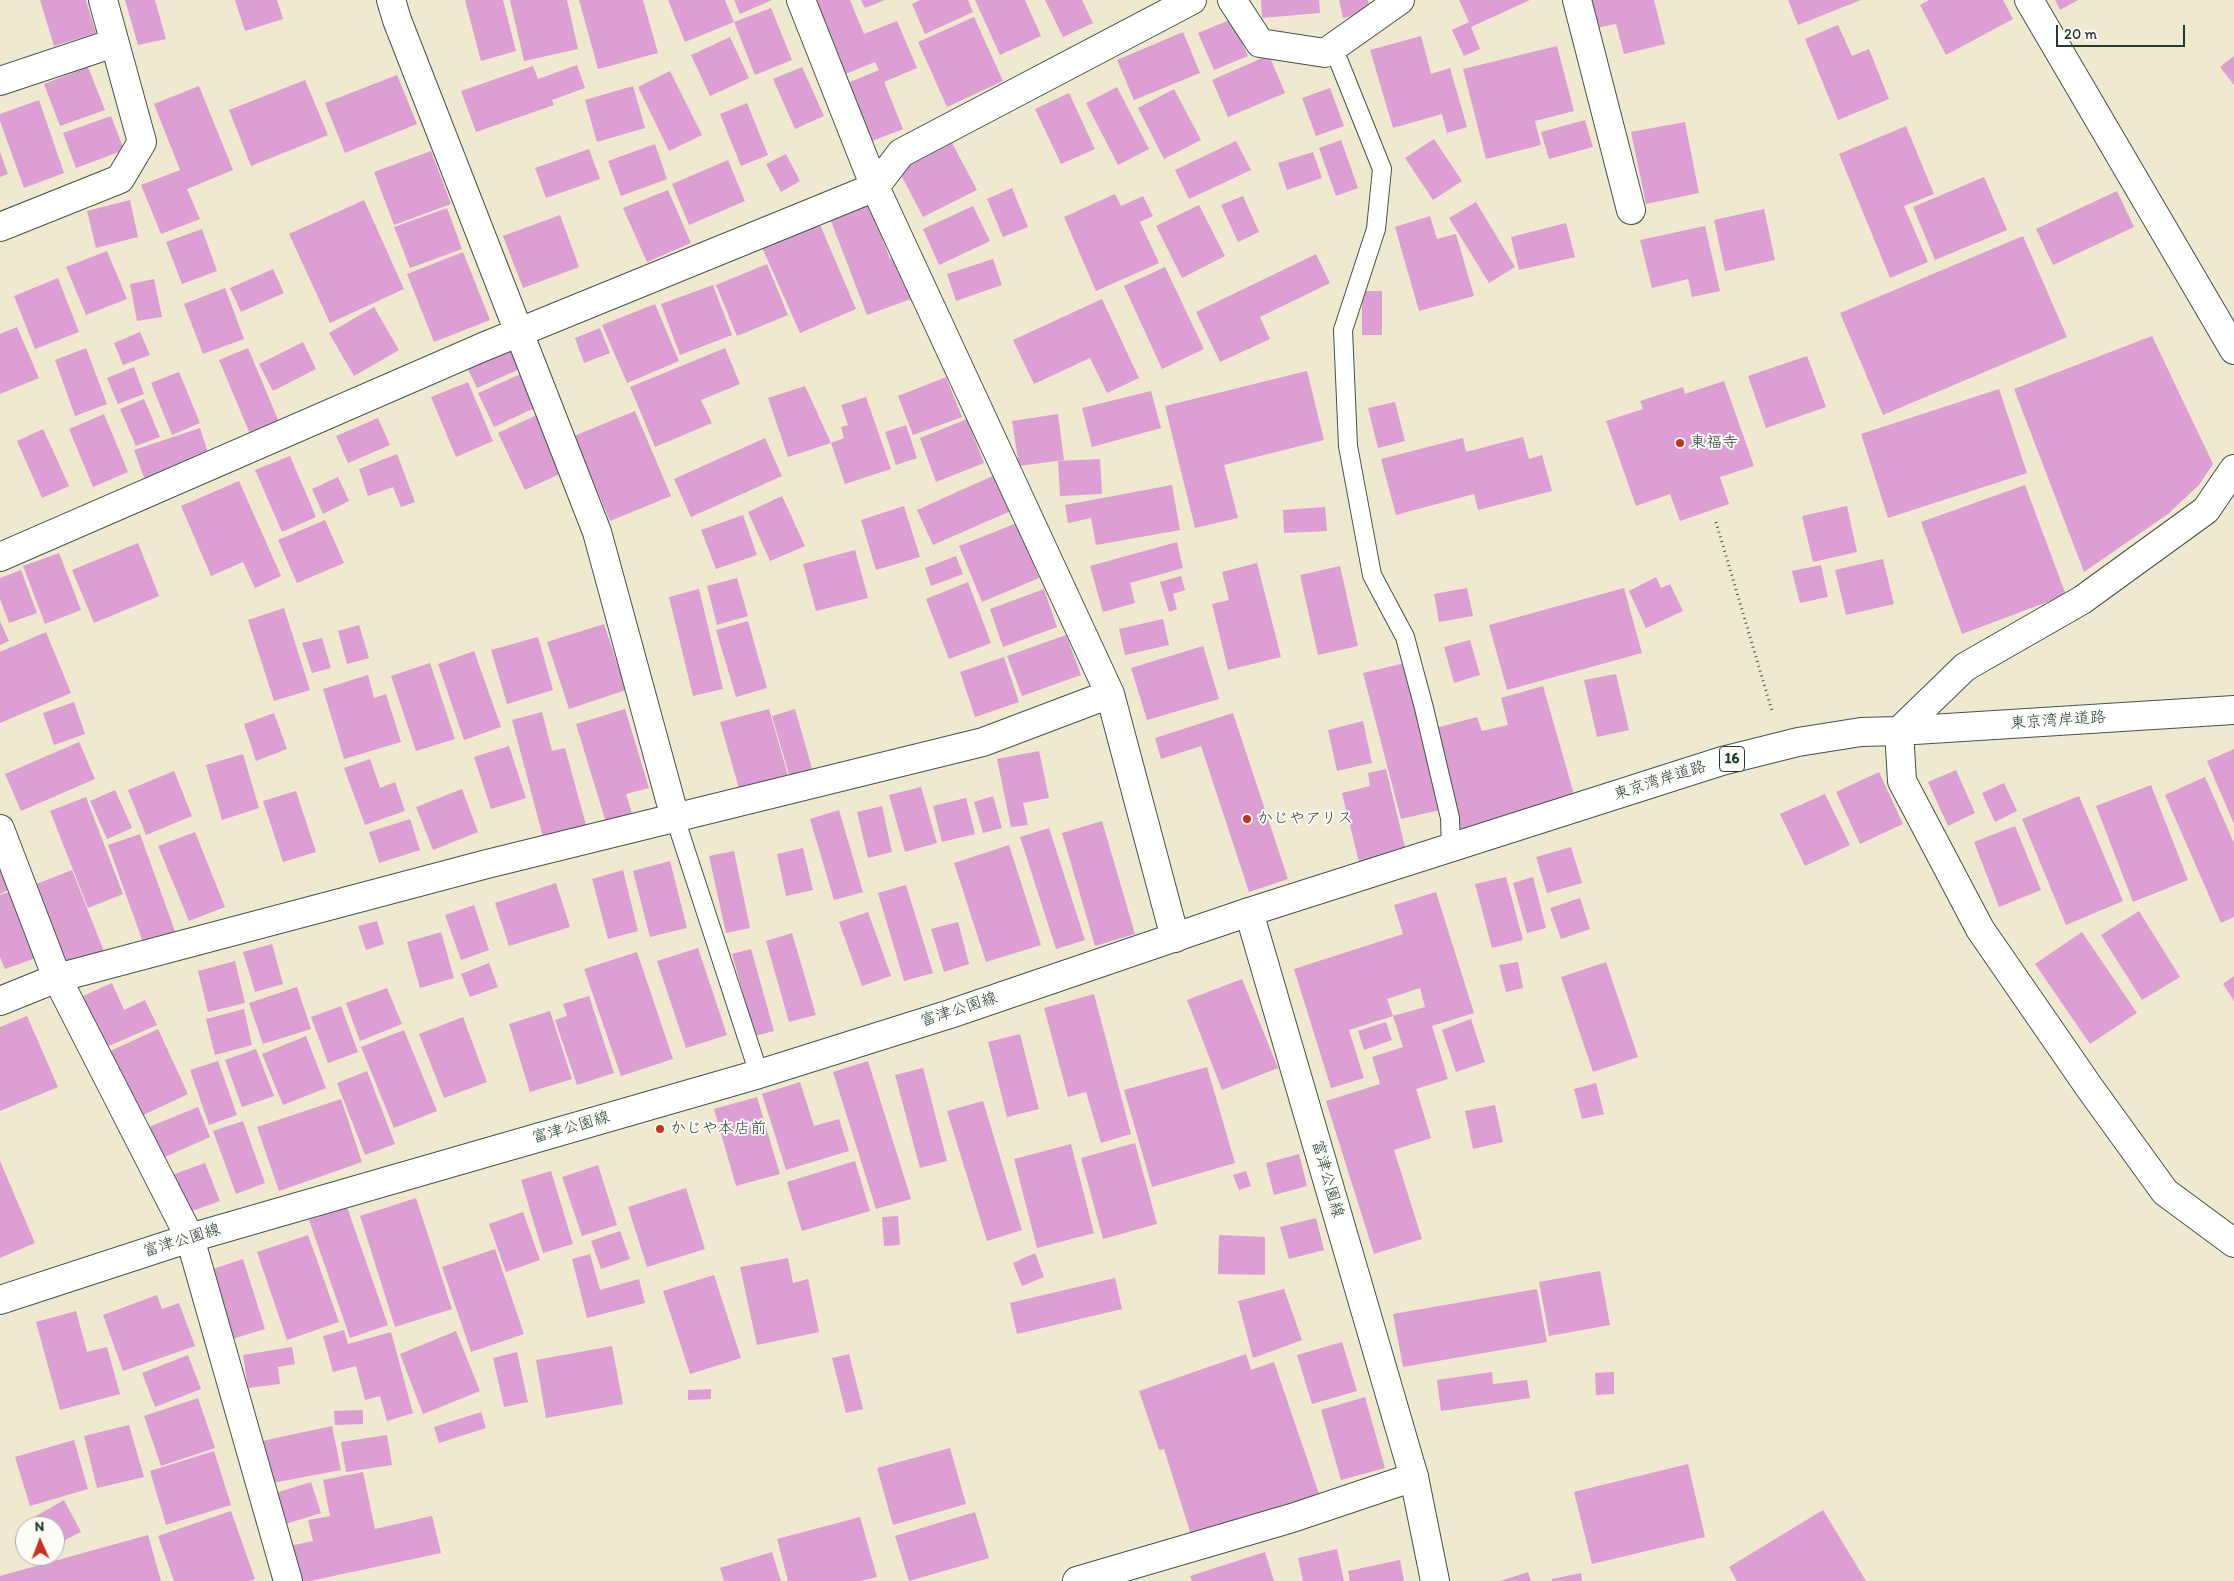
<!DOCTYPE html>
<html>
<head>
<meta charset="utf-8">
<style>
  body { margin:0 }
  #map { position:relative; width:2234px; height:1581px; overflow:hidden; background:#efe9cf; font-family:Itim,sans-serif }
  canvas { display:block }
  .north { position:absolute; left:15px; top:1516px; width:50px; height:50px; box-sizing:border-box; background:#fdfcf7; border:1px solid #a4b0a9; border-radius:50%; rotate:358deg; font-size:14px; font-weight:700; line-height:20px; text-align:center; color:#1f3d34 }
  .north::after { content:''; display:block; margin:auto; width:18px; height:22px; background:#c8321e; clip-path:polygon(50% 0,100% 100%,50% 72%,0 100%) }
  .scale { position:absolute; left:2056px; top:25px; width:129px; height:22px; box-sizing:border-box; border:2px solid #1f3d34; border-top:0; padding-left:6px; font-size:15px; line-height:18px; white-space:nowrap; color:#1f3d34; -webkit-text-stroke:4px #fdfcf7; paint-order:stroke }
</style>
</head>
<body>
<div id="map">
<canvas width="2234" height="1581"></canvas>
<div class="north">N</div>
<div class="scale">20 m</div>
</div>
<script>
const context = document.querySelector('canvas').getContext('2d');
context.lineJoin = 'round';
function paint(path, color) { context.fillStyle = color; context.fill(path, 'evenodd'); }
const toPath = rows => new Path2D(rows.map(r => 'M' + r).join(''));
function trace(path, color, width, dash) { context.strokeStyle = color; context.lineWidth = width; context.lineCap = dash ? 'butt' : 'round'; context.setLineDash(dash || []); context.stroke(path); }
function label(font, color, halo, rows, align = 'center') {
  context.font = font + ' Itim,"Klee One",sans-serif'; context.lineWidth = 4; context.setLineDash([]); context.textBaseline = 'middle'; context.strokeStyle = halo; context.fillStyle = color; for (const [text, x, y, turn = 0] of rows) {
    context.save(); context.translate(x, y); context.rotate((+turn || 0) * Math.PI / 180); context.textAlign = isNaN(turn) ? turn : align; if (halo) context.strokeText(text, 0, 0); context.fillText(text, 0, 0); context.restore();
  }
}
const building = toPath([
  [40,0,86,0,96,33,54,46],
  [125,0,155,0,166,39,138,45],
  [235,0,277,0,283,19,245,31],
  [465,0,503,0,516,51,481,61],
  [510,0,567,0,578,49,524,61],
  [579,0,643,0,658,53,598,69],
  [668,0,725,0,734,22,685,42],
  [734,0,772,0,740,14],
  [806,0,850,0,864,34,897,21,917,68,884,82,903,129,867,143,843,85,879,70,875,62,843,75],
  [861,0,885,0,865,8],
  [920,0,968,0,973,12,925,34,912,4],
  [975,0,1025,0,1041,36,1000,55],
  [1045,0,1082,0,1093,23,1063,37],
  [1261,0,1319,0,1320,13,1262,18],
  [1339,0,1368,0,1370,12,1343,18],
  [1459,0,1530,0,1471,27,1480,49,1464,56,1452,30,1469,22],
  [1589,0,1654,0,1665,44,1624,54,1616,24,1596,28],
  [1788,0,1861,0,1798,25],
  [1929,0,2003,0,2013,19,1946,55,1920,5],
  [2055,0,2078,0,2060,10],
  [771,8,792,60,755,75,734,22],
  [974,17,1003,81,947,107,918,42],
  [1232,19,1248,56,1214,70,1198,33],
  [1838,25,1852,56,1869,49,1889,99,1838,120,1805,39],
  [1183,32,1200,73,1134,100,1117,60],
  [1421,36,1431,74,1450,68,1467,127,1447,133,1442,114,1393,128,1370,50],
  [730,37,749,78,710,96,691,55],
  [1557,46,1574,111,1535,121,1541,145,1486,159,1463,69],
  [1269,55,1285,93,1228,117,1212,80],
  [2234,56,2234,85,2220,67],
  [577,65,585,88,552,100,554,105,476,132,461,91,533,66,538,79],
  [88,67,105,110,60,126,44,84],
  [802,67,824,116,795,129,773,79],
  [670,71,702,135,669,151,638,87],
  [397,75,417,124,345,153,325,103],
  [305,80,328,135,251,166,229,110],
  [199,86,233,170,187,189,200,219,161,234,141,185,180,170,154,104],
  [633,86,645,128,597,142,585,100],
  [1117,87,1149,149,1118,165,1086,103],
  [1330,88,1344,126,1316,136,1302,98],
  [1174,89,1201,140,1164,159,1138,108],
  [1069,93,1095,149,1061,164,1035,109],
  [39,100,64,173,24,188,0,121,0,114],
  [747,103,768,155,741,166,720,114],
  [111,116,124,150,76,168,63,133],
  [1585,120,1593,147,1549,159,1541,132],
  [1685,122,1699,193,1646,204,1631,132],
  [1906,126,1934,194,1904,206,1928,262,1890,278,1839,154],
  [1434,139,1462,181,1433,200,1405,158],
  [1341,140,1358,188,1336,196,1319,148],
  [1236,141,1251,170,1189,199,1175,170],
  [952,143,977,190,923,217,899,171],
  [655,144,667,179,621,196,608,161],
  [589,149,600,179,546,198,535,168],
  [431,151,451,204,394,225,374,172],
  [0,152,8,174,0,177],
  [1313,152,1322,178,1287,190,1278,163],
  [786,154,800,181,781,192,766,164],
  [728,160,745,201,689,225,672,184],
  [1984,177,2007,230,1935,260,1913,207],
  [1012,188,1028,227,1003,237,987,199],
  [668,190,691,243,647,262,623,208],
  [2117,191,2134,227,2053,265,2036,229],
  [1115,194,1121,206,1143,196,1153,216,1140,222,1159,263,1096,291,1064,217],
  [1243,196,1259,232,1238,242,1221,205],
  [130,200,138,237,96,248,87,211],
  [364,200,404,289,330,323,289,234],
  [868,201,890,259,904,255,919,296,867,315,829,216],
  [1476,202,1515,267,1489,283,1449,218],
  [1199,205,1225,256,1182,278,1156,226],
  [973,206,990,241,939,265,923,229],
  [447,208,462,249,410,268,394,227],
  [1764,209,1775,260,1725,271,1714,220],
  [560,215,579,267,523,288,503,236],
  [1430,216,1437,239,1456,234,1474,296,1419,311,1395,227],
  [818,220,856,309,800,333,761,245],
  [1566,223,1575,257,1519,270,1511,237],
  [1705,226,1720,291,1692,297,1688,279,1652,288,1640,240],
  [202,229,217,271,182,284,166,242],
  [2023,236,2067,337,1883,415,1840,313],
  [107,251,127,299,86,315,66,267],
  [463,252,490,320,434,342,407,274],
  [1316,254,1330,283,1260,317,1270,339,1220,362,1196,312],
  [993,259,1002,285,956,301,947,274],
  [767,264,788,315,737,336,716,285],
  [1165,267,1204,349,1162,369,1124,286],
  [273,269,284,293,241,312,230,288],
  [58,278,79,332,35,349,14,296],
  [154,279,162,317,137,321,130,284],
  [713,285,732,335,680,355,661,304],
  [225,288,244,339,203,354,184,304],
  [1362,291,1382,291,1382,335,1362,335],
  [1102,299,1139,378,1107,393,1090,358,1034,384,1013,340],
  [655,304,679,361,627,383,602,325],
  [374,307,399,350,354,376,329,333],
  [17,327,39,378,0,394,0,334],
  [600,328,610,353,584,363,575,338],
  [140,332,150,355,123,365,114,343],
  [2152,336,2213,464,2199,485,2168,514,2084,572,2014,389],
  [303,342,316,369,273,391,259,364],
  [510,342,522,368,477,388,465,363],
  [86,348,107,404,75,416,55,360],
  [248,348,279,422,250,434,219,360],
  [725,348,740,384,701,400,712,423,655,447,630,387],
  [1807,356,1826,407,1766,428,1748,376],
  [134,367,144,394,118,404,107,378],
  [1307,371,1324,440,1224,465,1238,518,1195,528,1165,406],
  [179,372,200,423,172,435,151,383],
  [523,373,539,406,494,427,478,393],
  [946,377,962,417,913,435,898,396],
  [1724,381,1754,466,1720,477,1729,504,1680,521,1670,494,1636,506,1606,421,1643,409,1640,401,1683,387,1685,394],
  [468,382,493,441,456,457,431,397],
  [805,386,831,443,788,457,768,398],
  [1999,389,2027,473,1888,518,1861,434],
  [1151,391,1161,428,1092,447,1082,408],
  [866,397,891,469,845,484,831,443,844,438,841,427,848,425,841,405],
  [144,399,160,437,136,446,120,409],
  [1395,402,1405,441,1378,448,1368,408],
  [635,411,671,496,610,521,574,436],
  [104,414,128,472,93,487,69,429],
  [1058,414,1064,460,1019,466,1012,421],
  [537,415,564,472,525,490,498,433],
  [378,418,390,445,348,463,336,436],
  [967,419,984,463,936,482,920,438],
  [906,425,917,458,896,465,885,432],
  [200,428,210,459,145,480,134,450],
  [43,429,69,486,42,498,17,441],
  [1523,437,1529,459,1542,455,1552,491,1478,510,1474,494,1396,515,1381,459,1463,438,1466,452],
  [765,438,782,476,691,517,674,479],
  [397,454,415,502,401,507,393,487,368,496,359,469],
  [290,456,316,517,282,532,255,470],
  [1100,459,1102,494,1060,496,1058,461],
  [997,474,1013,510,933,545,917,510],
  [338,477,349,501,323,514,312,489],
  [239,481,281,576,255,588,243,562,211,576,181,506],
  [1172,485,1180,530,1096,545,1091,518,1068,523,1065,505],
  [2025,485,2066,595,1962,634,1921,522],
  [782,496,805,546,770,561,748,512],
  [904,506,920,557,876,570,861,520],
  [1847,506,1857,552,1813,562,1802,516],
  [1325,507,1327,531,1284,533,1283,510],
  [743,515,757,555,716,569,701,530],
  [325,520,344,563,297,583,278,540],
  [1017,523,1039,578,982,602,959,546],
  [1177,542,1183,568,1130,583,1135,603,1103,612,1090,566],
  [138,543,159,596,94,623,72,570],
  [855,550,868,598,816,611,803,564],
  [59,553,81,610,45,624,23,566],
  [956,556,963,574,931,586,925,568],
  [1883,559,1894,604,1846,615,1835,570],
  [1257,563,1281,657,1228,670,1212,604,1229,600,1222,572],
  [1821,565,1828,597,1800,603,1792,571],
  [1340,566,1358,646,1318,655,1300,575],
  [21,570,37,613,9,623,0,599,0,578],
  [1181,576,1185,590,1173,594,1177,609,1169,612,1160,582],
  [1656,577,1661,588,1670,584,1683,611,1646,628,1629,591],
  [737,578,748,616,717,625,707,586],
  [968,582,991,643,949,659,926,599],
  [1467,588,1473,616,1439,622,1434,594],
  [1624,588,1642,653,1507,690,1489,625],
  [699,589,723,689,693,696,669,597],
  [1044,589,1057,627,1003,647,990,609],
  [284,608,310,690,274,701,248,620],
  [1163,619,1169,645,1125,655,1119,629],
  [0,621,9,641,0,645],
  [748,621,767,688,736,697,716,630],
  [604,624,626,690,569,709,547,642],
  [359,625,369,658,347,664,338,631],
  [46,632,71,693,0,723,0,652],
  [1066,635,1081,675,1022,696,1007,656],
  [538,637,553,690,507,704,491,650],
  [322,638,331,668,312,673,302,643],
  [1470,640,1480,675,1454,683,1444,647],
  [1203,646,1219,699,1147,720,1131,668],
  [474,651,501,727,464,740,438,664],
  [1004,657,1019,702,975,717,960,672],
  [430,663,455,739,416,751,391,676],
  [1405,663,1440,810,1401,819,1363,673],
  [1616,674,1629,730,1597,737,1584,680],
  [368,675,374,698,386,694,401,742,344,759,323,689],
  [1543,686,1575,798,1461,830,1432,729,1477,717,1482,731,1508,725,1501,698],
  [74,702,85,734,54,745,43,713],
  [625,709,649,788,626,794,634,820,608,829,576,724],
  [769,709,789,779,740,792,720,722],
  [795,709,813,772,790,778,772,716],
  [542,712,552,751,565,748,586,825,543,837,512,720],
  [274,713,287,749,256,761,244,724],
  [1233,713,1288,879,1249,892,1201,746,1161,759,1155,738],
  [1363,721,1372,763,1337,771,1328,730],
  [79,742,95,779,21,811,5,774],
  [509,746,526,798,491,809,474,757],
  [2234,749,2234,824,2207,761],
  [1039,751,1049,798,1023,803,1028,825,1011,827,997,759],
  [243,754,259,808,222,820,206,765],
  [370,759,380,788,395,782,405,811,365,825,344,768],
  [1386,769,1406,851,1359,862,1342,793,1370,786,1368,773],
  [1956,770,1975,813,1948,826,1928,782],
  [174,771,192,816,146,835,128,790],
  [1879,772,1903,824,1860,844,1836,792],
  [2205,777,2234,843,2234,917,2221,923,2165,795],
  [2004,783,2017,811,1995,822,1982,793],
  [2151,785,2188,880,2133,902,2096,806],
  [921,787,937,843,905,852,889,795],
  [462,789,478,832,433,850,416,807],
  [115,790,132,828,107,839,90,801],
  [296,791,316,852,283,862,263,801],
  [1825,794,1850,845,1805,866,1780,814],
  [993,796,1002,828,983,833,974,802],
  [2079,796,2123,901,2066,925,2022,819],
  [86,797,123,894,88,908,50,811],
  [966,798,975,834,942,842,933,806],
  [882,806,892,852,868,858,857,812],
  [839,810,863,892,834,900,810,819],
  [410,819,420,850,379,863,369,832],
  [1102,821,1135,934,1095,946,1062,833],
  [2015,826,2041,890,1999,907,1974,842],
  [1049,828,1085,940,1056,949,1020,837],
  [195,832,225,907,189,921,158,846],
  [140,834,176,934,144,945,108,845],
  [0,841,18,886,0,894],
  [1009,845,1041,945,986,962,954,863],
  [1571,847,1582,883,1547,893,1536,857],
  [803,848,813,890,786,896,777,854],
  [734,851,750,928,726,933,709,856],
  [670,861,687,928,650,937,633,871],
  [72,870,105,954,63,971,29,887],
  [623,870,638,931,608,939,592,879],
  [1506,877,1523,940,1492,948,1475,884],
  [1533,877,1546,928,1527,933,1513,883],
  [556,883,570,927,509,946,495,903],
  [906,885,933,973,904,981,878,893],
  [23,887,47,954,5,969,0,957,0,895],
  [1436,892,1474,1013,1432,1026,1448,1079,1416,1089,1431,1138,1394,1150,1422,1239,1374,1254,1326,1101,1380,1084,1372,1057,1403,1047,1393,1016,1425,1007,1420,988,1387,999,1393,1016,1349,1030,1364,1078,1331,1088,1294,969,1403,934,1394,905],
  [1580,898,1590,929,1561,939,1550,908],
  [474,905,489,950,461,960,445,915],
  [2139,911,2180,977,2142,1000,2101,935],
  [868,912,891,976,862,986,839,922],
  [377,921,384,944,366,950,358,926],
  [958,922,969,964,944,972,931,929],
  [441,932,454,978,420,988,407,942],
  [2082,932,2137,1013,2090,1044,2035,964],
  [792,933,816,1015,789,1022,766,941],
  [272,944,283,984,255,992,243,952],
  [698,948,727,1035,686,1048,657,961],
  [751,949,774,1031,755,1036,732,954],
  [637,952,673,1059,621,1076,584,969],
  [235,961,245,1003,208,1012,198,971],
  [1518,962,1523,988,1506,992,1499,965],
  [1606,962,1638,1057,1593,1072,1561,977],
  [489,963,498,987,470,997,461,974],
  [2234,976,2234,1001,2223,984],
  [1242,979,1278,1068,1222,1090,1187,1000],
  [112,983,124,1010,145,1000,157,1025,104,1048,81,997],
  [297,987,311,1029,263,1044,249,1003],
  [387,988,402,1024,360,1041,346,1003],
  [1094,994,1131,1134,1101,1143,1086,1092,1068,1097,1044,1008],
  [589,996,614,1073,577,1085,555,1020,567,1016,563,1004],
  [341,1006,358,1052,328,1063,311,1017],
  [244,1009,252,1045,215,1055,206,1019],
  [550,1011,572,1079,530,1092,509,1024],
  [27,1016,58,1087,0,1111,0,1027],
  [463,1017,487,1082,444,1098,419,1034],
  [1471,1019,1485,1062,1456,1072,1442,1030],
  [1386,1022,1392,1040,1364,1050,1358,1031],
  [158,1029,188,1094,137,1118,106,1053],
  [404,1030,437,1111,394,1128,361,1047],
  [1020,1034,1039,1109,1007,1117,988,1042],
  [306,1036,326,1088,283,1105,262,1054],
  [256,1049,274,1096,242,1107,225,1060],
  [218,1061,237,1115,209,1125,190,1070],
  [868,1061,911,1199,876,1209,833,1072],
  [1207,1067,1235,1163,1152,1187,1124,1090],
  [923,1068,947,1161,920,1168,895,1075],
  [367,1071,395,1144,365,1155,337,1083],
  [800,1082,814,1126,839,1119,849,1151,786,1170,762,1094],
  [1596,1083,1604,1114,1582,1119,1574,1089],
  [757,1097,780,1174,736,1186,714,1109],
  [341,1099,362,1162,279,1191,257,1127],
  [983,1101,1022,1230,987,1241,947,1111],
  [1495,1105,1503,1142,1473,1149,1465,1111],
  [198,1107,210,1137,156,1161,144,1129],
  [243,1121,265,1183,236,1194,213,1131],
  [1135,1143,1157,1224,1103,1239,1081,1158],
  [1071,1144,1094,1233,1037,1248,1014,1159],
  [1299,1154,1307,1186,1274,1195,1266,1163],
  [0,1161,35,1243,0,1258],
  [855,1161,870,1211,802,1231,787,1182],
  [205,1163,220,1201,181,1215,166,1177],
  [598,1165,617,1225,582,1236,562,1177],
  [551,1171,573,1244,543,1253,521,1180],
  [1246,1171,1251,1186,1239,1190,1233,1175],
  [686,1188,705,1249,647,1267,628,1207],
  [416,1198,452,1309,395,1327,360,1216],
  [347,1207,388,1325,350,1338,309,1220],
  [523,1212,540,1260,506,1272,489,1224],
  [898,1216,900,1245,884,1246,882,1217],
  [1316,1218,1324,1250,1289,1259,1280,1227],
  [620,1231,630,1259,601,1269,591,1241],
  [308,1235,339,1322,287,1340,257,1252],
  [1219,1235,1265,1237,1265,1275,1218,1274],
  [495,1249,524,1334,471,1352,442,1267],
  [1035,1253,1044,1277,1022,1286,1013,1263],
  [590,1254,600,1290,639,1279,645,1303,587,1318,572,1259],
  [788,1258,793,1283,808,1279,819,1332,757,1345,740,1267],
  [243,1259,265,1329,229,1340,207,1271],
  [1600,1271,1610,1325,1549,1336,1539,1282],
  [714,1275,741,1358,690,1374,663,1291],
  [1115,1278,1122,1309,1017,1334,1010,1303],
  [1284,1289,1302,1340,1253,1358,1238,1301],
  [1537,1289,1547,1342,1403,1367,1393,1314],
  [157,1295,162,1309,179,1303,195,1346,123,1371,103,1315],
  [76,1311,87,1352,107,1347,120,1394,60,1410,36,1322],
  [344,1330,348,1344,391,1332,413,1413,387,1421,380,1396,365,1400,356,1366,333,1372,323,1336],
  [456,1331,480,1391,423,1414,400,1354],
  [1342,1342,1357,1391,1312,1404,1297,1355],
  [612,1346,623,1404,546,1418,536,1360],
  [292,1347,295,1364,278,1367,280,1384,248,1388,243,1355],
  [517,1352,528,1402,504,1407,493,1358],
  [849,1354,863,1409,846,1413,832,1358],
  [1246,1354,1251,1370,1274,1362,1319,1494,1192,1538,1164,1449,1159,1450,1139,1391],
  [188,1355,201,1389,155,1407,142,1373],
  [1492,1372,1493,1384,1527,1380,1530,1398,1441,1411,1437,1380],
  [1614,1372,1614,1394,1596,1395,1595,1373],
  [711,1389,711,1399,688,1400,688,1390],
  [1365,1397,1385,1468,1341,1480,1321,1410],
  [198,1398,215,1448,161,1466,144,1416],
  [363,1410,363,1424,335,1425,334,1411],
  [481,1412,486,1428,439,1443,434,1427],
  [129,1425,144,1477,97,1488,84,1436],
  [332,1426,341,1470,262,1485,253,1443],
  [387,1435,392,1465,346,1472,341,1442],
  [74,1440,88,1489,30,1506,15,1457],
  [950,1448,966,1504,893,1525,877,1468],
  [214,1451,231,1505,166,1525,150,1471],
  [1688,1464,1705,1537,1592,1564,1574,1492],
  [363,1472,375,1529,432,1516,441,1553,310,1581,292,1581,285,1547,313,1541,308,1520,330,1516,323,1480],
  [311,1482,321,1513,279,1526,269,1495],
  [64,1500,81,1532,55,1545,55,1526,42,1526,36,1516],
  [1823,1510,1866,1581,1737,1581,1729,1567],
  [231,1511,255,1579,249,1581,174,1581,158,1536],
  [975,1512,989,1558,909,1581,895,1536],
  [860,1517,877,1577,860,1581,788,1581,777,1539],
  [148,1535,161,1581,0,1581,0,1576],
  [1337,1549,1344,1581,1303,1581,1298,1558],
  [772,1552,781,1581,724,1581,720,1568],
  [1265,1552,1274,1581,1192,1581,1190,1576],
  [1400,1560,1404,1581,1350,1581,1348,1571],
  [1528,1572,1531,1581,1500,1581],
  [1581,1573,1582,1581,1552,1581,1552,1579]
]);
const path = toPath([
  [1716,522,1772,711]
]);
const service = toPath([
  [1333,47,1382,169,1376,229,1343,330,1348,446,1372,575,1405,637,1424,708,1450,818,1451,849],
  [675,818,759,1074]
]);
const minor = toPath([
  [391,0,397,20,597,532,675,818],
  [801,0,875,187,1110,694,1175,938],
  [1232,0,1260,43,1325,53,1400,0],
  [1577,0,1631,210],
  [2029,0,2234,350],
  [0,81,114,43],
  [0,227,120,179,142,142,103,0],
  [2234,469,2206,510,2082,600,1965,667,1899,731,1902,781,1980,929,2089,1087,2165,1192,2234,1243],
  [0,557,483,347,875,187,901,153,1192,0],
  [0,829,57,978,190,1238,288,1581],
  [0,1001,57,978,487,864,983,742,1110,694],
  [1077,1581,1292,1518,1414,1477]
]);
const secondary = toPath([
  [0,1300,190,1238,759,1074,950,1014,1249,912,1414,1477,1435,1581]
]);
const trunk = toPath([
  [1249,912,1722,761,1798,742,1861,732,1899,731,2234,710]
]);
const markers = [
  [1680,443,5,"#c8321e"],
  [1247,819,5,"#c8321e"],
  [660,1129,5,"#c8321e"]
];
const shields = [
  [1732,759,25]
];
const shieldNames = [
  ["16",1732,759]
];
const poiNames = [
  ["東福寺",1690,443],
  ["かじやアリス",1257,819],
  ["かじや本店前",670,1129]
];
const streetNames = [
  ["東京湾岸道路",2058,721,-4],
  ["東京湾岸道路",1660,781,-18],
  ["富津公園線",959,1010,-18],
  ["富津公園線",571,1128,-16],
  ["富津公園線",1327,1179,74],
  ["富津公園線",182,1241,-17]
];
paint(building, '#dd9ed4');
trace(service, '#3e574b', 20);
trace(minor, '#3e574b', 30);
trace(secondary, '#3e574b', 30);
trace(trunk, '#3e574b', 30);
trace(path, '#3e574b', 3, [1, 4]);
trace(service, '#fff', 18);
trace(minor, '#fff', 28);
trace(secondary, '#fff', 28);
trace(trunk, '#fff', 28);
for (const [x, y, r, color] of markers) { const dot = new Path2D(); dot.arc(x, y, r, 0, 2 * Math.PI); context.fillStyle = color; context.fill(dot); trace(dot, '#fdfcf7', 2); }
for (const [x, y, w] of shields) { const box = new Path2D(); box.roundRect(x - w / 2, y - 12.5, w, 25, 4); context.fillStyle = '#fdfcf7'; context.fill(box); trace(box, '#1f3d34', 1); }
label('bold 15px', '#1f3d34', null, shieldNames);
label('16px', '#1f3d34', '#fdfcf7', poiNames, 'left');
label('16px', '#1f3d34', '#fdfcf7', streetNames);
</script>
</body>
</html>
